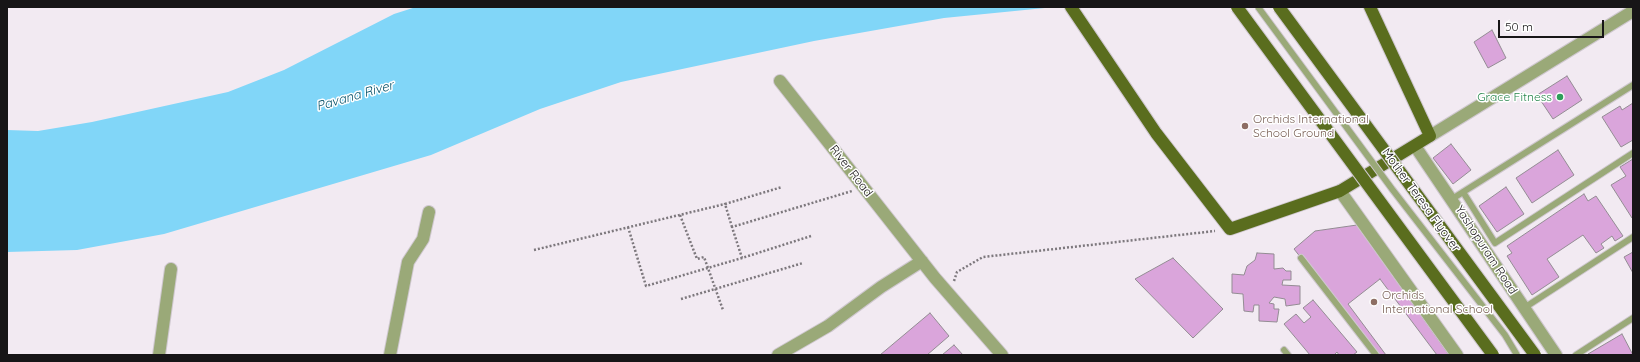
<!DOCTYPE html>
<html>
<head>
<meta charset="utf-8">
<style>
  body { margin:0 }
  #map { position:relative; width:1640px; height:362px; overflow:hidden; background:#f2eaf2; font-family:Quicksand,sans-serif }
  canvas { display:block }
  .frame { position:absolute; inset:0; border:8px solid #171517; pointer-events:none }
  .scale { position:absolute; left:1498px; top:20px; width:106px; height:18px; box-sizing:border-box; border:2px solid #171517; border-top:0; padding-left:5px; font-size:12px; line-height:14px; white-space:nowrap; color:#171517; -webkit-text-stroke:3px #fff; paint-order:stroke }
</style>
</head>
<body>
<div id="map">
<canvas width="1640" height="362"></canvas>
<div class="frame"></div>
<div class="scale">50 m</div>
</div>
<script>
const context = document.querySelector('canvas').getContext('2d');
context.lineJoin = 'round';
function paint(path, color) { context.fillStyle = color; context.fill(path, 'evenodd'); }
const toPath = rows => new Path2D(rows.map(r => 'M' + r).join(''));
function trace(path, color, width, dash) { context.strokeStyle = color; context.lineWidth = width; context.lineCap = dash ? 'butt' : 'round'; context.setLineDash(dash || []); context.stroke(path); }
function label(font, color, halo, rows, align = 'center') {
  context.font = font + ' Quicksand,sans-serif'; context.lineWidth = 3; context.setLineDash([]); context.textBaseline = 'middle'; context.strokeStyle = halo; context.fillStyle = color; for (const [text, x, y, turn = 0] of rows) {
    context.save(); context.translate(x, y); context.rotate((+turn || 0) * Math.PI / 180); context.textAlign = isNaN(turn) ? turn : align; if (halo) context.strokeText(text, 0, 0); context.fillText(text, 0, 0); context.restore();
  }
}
const water = toPath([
  [416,7,1055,7,944,18,814,41,621,82,540,109,431,155,164,234,77,250,7,252,7,130,38,131,92,122,228,92,284,70,394,14]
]);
const building = toPath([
  [1492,30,1506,58,1488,68,1474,42,1492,30],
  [1567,76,1582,100,1553,119,1537,95,1567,76],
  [1633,103,1633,140,1621,147,1602,117,1620,106,1622,110,1633,103],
  [1451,144,1471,170,1453,184,1433,158,1451,144],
  [1558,150,1574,175,1532,203,1516,178,1558,150],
  [1633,159,1633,218,1632,218,1611,185,1626,176,1620,167,1633,159],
  [1506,187,1524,214,1497,232,1479,206,1506,187],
  [1584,194,1588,201,1596,196,1623,236,1615,241,1612,236,1601,244,1604,248,1596,253,1583,235,1547,259,1559,277,1532,295,1507,256,1512,253,1507,246,1584,194],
  [1357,225,1449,355,1378,355,1294,249,1315,231,1357,225],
  [1633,252,1633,273,1624,257,1633,252],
  [1257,253,1274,254,1274,269,1283,268,1286,271,1291,271,1291,280,1283,280,1282,285,1300,286,1300,304,1286,306,1285,299,1274,297,1269,303,1274,304,1274,309,1279,309,1277,322,1259,321,1259,305,1254,305,1253,312,1244,311,1243,294,1232,293,1232,274,1244,275,1247,266,1255,260,1257,253],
  [1173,258,1223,309,1193,338,1135,279,1173,258],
  [1380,279,1437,355,1386,355,1348,304,1380,279],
  [1313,300,1357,352,1353,355,1339,355,1337,352,1334,355,1310,355,1284,324,1296,314,1304,323,1311,317,1303,308,1313,300],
  [930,313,949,336,927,355,880,355,930,313],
  [1622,334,1633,355,1588,355,1588,354,1622,334],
  [954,345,963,355,942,355,954,345]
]);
const path = toPath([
  [680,215,697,259,704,257,723,310],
  [628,227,646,286,742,258],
  [732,227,725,204,782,187],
  [811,236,742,258,732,227,852,191],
  [534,250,725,204],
  [954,281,957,272,983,257,1215,231],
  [681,299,803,263]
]);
const lane = toPath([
  [1463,192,1495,243,1633,153],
  [1452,199,1633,85],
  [1301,258,1376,355],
  [1524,308,1633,237],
  [1284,350,1288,355],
  [1576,355,1633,318]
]);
const street = toPath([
  [780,81,935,278,1002,355],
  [1430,136,1633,11],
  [1415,146,1556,355],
  [1340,191,1457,355],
  [159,355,171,269],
  [390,355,408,262,423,239,429,212],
  [778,355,828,326,881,287,922,261]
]);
const primary = toPath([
  [1071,7,1156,133,1230,229,1340,191,1430,136,1370,7]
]);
const laneBridge = toPath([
  [1258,7,1392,189,1505,335,1517,355]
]);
const primaryBridge = toPath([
  [1237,7,1493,355],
  [1279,7,1535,355]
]);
const markers = [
  [1560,97,4,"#2e9e5b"],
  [1245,126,4,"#8d6e63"],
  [1374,302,4,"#8d6e63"]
];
const leisureNames = [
  ["Grace Fitness",1552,97]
];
const educationNames = [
  ["Orchids International",1253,119],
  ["School Ground",1253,133],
  ["Orchids",1382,295],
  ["International School",1382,309]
];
const streetNames = [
  ["River Road",851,171,52],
  ["Mother Teresa Flyover",1421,200,54],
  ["Yashopuram Road",1486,250,57]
];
const waterNames = [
  ["Pavana River",355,96,-16]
];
paint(water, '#81d6f8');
paint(building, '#daa5db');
trace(building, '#938c93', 1);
trace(lane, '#cfc8cf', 8);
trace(street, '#cfc8cf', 14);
trace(primary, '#cfc8cf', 14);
trace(path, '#7d787d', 2.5, [2, 2]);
trace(lane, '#9aa978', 6);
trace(street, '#9aa978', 12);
trace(primary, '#5a6d1e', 12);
trace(laneBridge, '#cfc8cf', 8, []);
trace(primaryBridge, '#cfc8cf', 14, []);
trace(laneBridge, '#9aa978', 6);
trace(primaryBridge, '#5a6d1e', 12);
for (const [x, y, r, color] of markers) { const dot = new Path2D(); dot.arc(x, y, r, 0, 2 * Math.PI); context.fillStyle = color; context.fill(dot); trace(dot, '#fff', 1.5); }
label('12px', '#27864d', '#fff', leisureNames, 'right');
label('12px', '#785e54', '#fff', educationNames, 'left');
label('12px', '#171517', '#fff', streetNames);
label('italic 13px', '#034f66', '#fff', waterNames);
</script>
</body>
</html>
